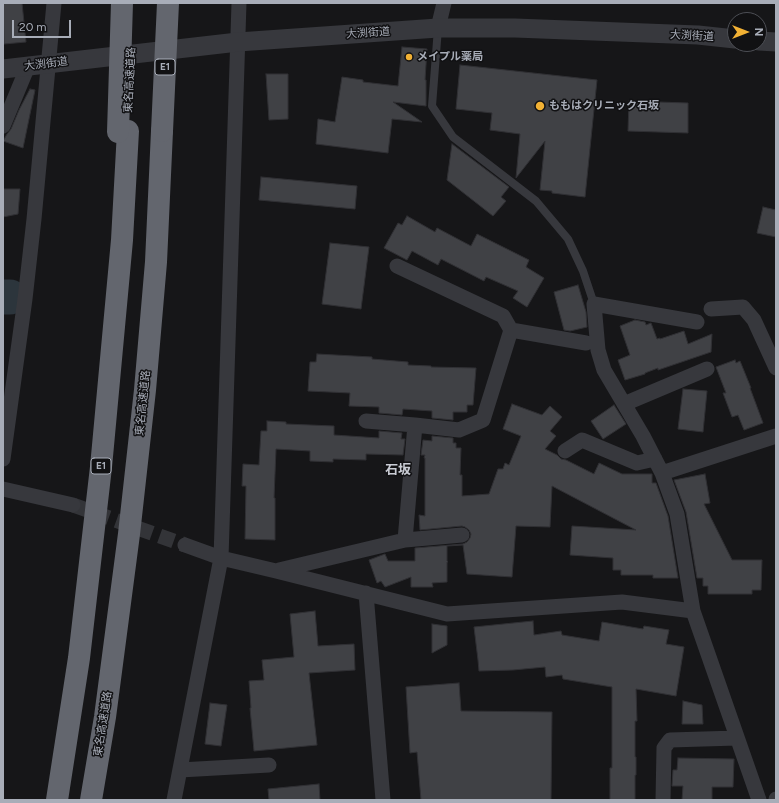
<!DOCTYPE html>
<html>
<head>
<meta charset="utf-8">
<style>
  body { margin:0 }
  #map { position:relative; width:779px; height:803px; overflow:hidden; background:#161618; font-family:Figtree,sans-serif }
  canvas { display:block }
  .frame { position:absolute; inset:0; border:4px solid #a8adb8; pointer-events:none }
  .north { position:absolute; left:727px; top:12px; width:40px; height:40px; box-sizing:border-box; background:#111113; border:1px solid #4d4f55; border-radius:50%; rotate:90deg; font-size:11px; font-weight:700; line-height:16px; text-align:center; color:#a8adb8 }
  .north::after { content:''; display:block; margin:auto; width:14px; height:18px; background:#f2b134; clip-path:polygon(50% 0,100% 100%,50% 72%,0 100%) }
  .scale { position:absolute; left:12px; top:20px; width:59px; height:18px; box-sizing:border-box; border:2px solid #a8adb8; border-top:0; padding-left:5px; font-size:12px; line-height:14px; white-space:nowrap; color:#a8adb8; -webkit-text-stroke:3px #111113; paint-order:stroke }
</style>
</head>
<body>
<div id="map">
<canvas width="779" height="803"></canvas>
<div class="frame"></div>
<div class="north">N</div>
<div class="scale">20 m</div>
</div>
<script>
const context = document.querySelector('canvas').getContext('2d');
context.lineJoin = 'round';
const toPath = rows => new Path2D(rows.map(r => 'M' + r).join(''));
function trace(path, color, width, dash) { context.strokeStyle = color; context.lineWidth = width; context.lineCap = dash ? 'butt' : 'round'; context.setLineDash(dash || []); context.stroke(path); }
function paint(path, color) { context.fillStyle = color; context.fill(path, 'evenodd'); }
function label(font, color, halo, rows, align = 'center') {
  context.font = font + ' Figtree,"Noto Sans JP",sans-serif'; context.lineWidth = 3; context.setLineDash([]); context.textBaseline = 'middle'; context.strokeStyle = halo; context.fillStyle = color; for (const [text, x, y, turn = 0] of rows) {
    context.save(); context.translate(x, y); context.rotate((+turn || 0) * Math.PI / 180); context.textAlign = isNaN(turn) ? turn : align; if (halo) context.strokeText(text, 0, 0); context.fillText(text, 0, 0); context.restore();
  }
}
const river = toPath([
  [3,297,10,297]
]);
const building = toPath([
  [3,3,22,3,26,42,4,44,3,3],
  [402,47,427,49,425,80,426,80,426,106,393,102,422,122,392,119,388,153,316,144,318,119,335,122,342,77,363,80,363,82,398,86,402,47],
  [460,65,597,80,585,197,552,193,552,191,540,190,545,141,516,178,520,134,490,130,492,113,456,109,460,65],
  [266,74,288,74,288,119,269,120,266,74],
  [30,89,35,90,23,148,3,141,7,134,11,129,19,110,30,89],
  [629,101,688,103,688,133,628,131,629,101],
  [452,144,509,187,501,197,506,201,493,216,447,180,452,144],
  [261,177,357,186,355,209,259,200,261,177],
  [3,189,20,189,18,214,3,217,3,189],
  [763,207,776,210,776,237,757,233,763,207],
  [407,216,435,232,437,228,471,246,477,234,529,260,526,267,544,278,527,307,513,298,518,291,486,277,484,281,441,259,438,265,412,251,407,260,384,248,398,223,402,225,407,216],
  [330,243,369,247,361,309,322,304,330,243],
  [578,285,586,312,587,327,570,331,564,330,554,292,578,285],
  [635,320,645,322,646,325,651,323,657,339,660,338,660,339,684,331,688,344,712,334,711,352,658,370,658,368,645,373,645,374,625,380,618,360,630,355,620,326,635,320],
  [317,354,372,357,372,359,408,362,408,365,431,366,431,367,476,368,473,405,467,405,467,412,453,412,453,420,432,418,432,411,403,409,402,415,379,413,379,407,349,406,350,393,308,391,310,362,316,362,317,354],
  [735,360,736,363,740,361,751,388,750,388,763,423,744,430,738,415,732,417,723,393,726,393,716,367,735,360],
  [683,389,707,391,703,432,678,429,683,389],
  [512,404,542,415,550,406,562,417,550,431,556,436,545,449,557,455,561,459,566,460,594,474,599,463,622,474,652,474,652,483,656,483,668,516,678,578,653,578,653,575,621,575,621,570,613,570,613,558,570,555,572,526,636,530,552,486,550,527,516,526,512,577,467,574,463,545,447,546,447,561,448,562,447,562,447,582,432,583,433,587,411,587,411,577,385,587,381,581,377,583,369,560,385,554,388,561,415,561,415,548,463,544,467,542,470,538,471,534,469,530,465,527,462,526,420,530,419,515,425,516,425,458,424,458,425,455,421,455,423,440,432,441,432,436,453,438,453,443,456,443,456,448,461,448,460,475,462,475,462,496,489,494,498,469,503,469,505,463,509,465,521,436,503,429,512,404],
  [614,405,626,424,603,439,591,421,614,405],
  [267,421,286,422,286,424,334,426,334,435,379,438,379,431,402,433,401,439,405,439,403,455,366,454,366,460,333,459,333,462,310,461,310,451,276,449,274,498,275,498,275,540,245,539,246,486,242,486,243,464,259,465,261,431,267,431,267,421],
  [705,474,710,503,704,504,732,560,762,560,761,590,752,590,752,594,708,594,708,586,703,586,703,578,697,578,686,512,674,480,705,474],
  [315,611,318,646,354,644,355,670,309,673,317,745,254,751,250,708,251,708,249,681,264,680,262,660,294,657,290,614,315,611],
  [533,621,534,635,561,631,562,635,599,641,602,622,643,629,644,626,669,630,666,644,684,647,676,696,636,689,637,721,635,721,635,757,636,757,636,775,635,775,635,800,610,800,610,768,612,768,612,687,563,679,562,675,546,677,545,667,513,670,479,671,478,660,474,627,533,621],
  [432,624,447,626,447,645,432,653,432,624],
  [459,683,461,711,552,712,551,800,421,800,417,752,410,753,406,687,459,683],
  [683,701,702,705,703,724,682,724,683,701],
  [210,703,227,705,221,746,205,744,210,703],
  [678,758,734,759,733,787,712,787,712,800,682,800,683,786,672,786,673,770,677,770,678,758],
  [319,784,320,800,269,800,268,789,319,784]
]);
const minorTunnel = toPath([
  [73,505,185,545]
]);
const service = toPath([
  [438,28,432,106,453,137,536,201,568,239,583,271,594,304]
]);
const minor = toPath([
  [438,28,444,3],
  [3,126,28,66],
  [711,309,743,307,754,320,776,368],
  [697,322,594,304,598,350,604,370,643,436,662,473,677,514,693,611,759,800],
  [511,330,586,343],
  [624,404,707,369],
  [366,421,415,425,459,430,483,420,511,330,503,316,397,266],
  [565,451,582,440,637,463,655,459],
  [3,459,25,299,34,219,54,3],
  [662,473,776,436],
  [3,489,73,505],
  [405,540,462,535],
  [185,545,221,558,276,571,447,614,622,602,693,611],
  [279,570,405,540,415,425],
  [366,593,383,800],
  [180,770,269,765],
  [174,800,221,558,239,3],
  [663,800,664,748,670,740,737,738],
  [776,800,776,799]
]);
const tertiary = toPath([
  [759,41,776,42],
  [3,69,238,42,438,28,515,28,698,35,735,39]
]);
const motorway = toPath([
  [57,800,79,658,101,467,122,240,128,131],
  [91,800,105,717,129,534,145,390,156,262,162,131]
]);
const motorwayBridge = toPath([
  [162,131,168,3],
  [118,132,122,3]
]);
const markers = [
  [409,57,4,"#f2b134"],
  [540,106,5,"#f2b134"]
];
const shields = [
  [165,67,20],
  [101,466,20]
];
const shieldNames = [
  ["E1",165,67],
  ["E1",101,466]
];
const streetNames = [
  ["大渕街道",368,33,-4],
  ["大渕街道",692,36,3],
  ["大渕街道",46,64,-7],
  ["東名高速道路",130,80,-87],
  ["東名高速道路",143,403,-84],
  ["東名高速道路",103,724,-81]
];
const poiNames = [
  ["メイプル薬局",417,57],
  ["ももはクリニック石坂",549,106]
];
const quarterNames = [
  ["石坂",398,470]
];
trace(river, '#2c353c', 35);
paint(building, '#404145');
trace(building, '#303034', 1);
trace(minorTunnel, '#333438', 15, [15, 8]);
trace(service, '#37383d', 8);
trace(minor, '#37383d', 15);
trace(tertiary, '#37383d', 19);
trace(motorway, '#63666e', 22);
trace(motorwayBridge, '#63666e', 22);
for (const [x, y, r, color] of markers) { const dot = new Path2D(); dot.arc(x, y, r, 0, 2 * Math.PI); context.fillStyle = color; context.fill(dot); trace(dot, '#111113', 1.5); }
for (const [x, y, w] of shields) { const box = new Path2D(); box.roundRect(x - w / 2, y - 8, w, 16, 3); context.fillStyle = '#111113'; context.fill(box); trace(box, '#a8adb8', 1); }
label('bold 10px', '#a8adb8', null, shieldNames);
label('11px', '#a8adb8', '#111113', streetNames);
label('bold 11px', '#a8adb8', '#111113', poiNames, 'left');
label('bold 13px', '#c9ccd4', '#111113', quarterNames);
</script>
</body>
</html>
